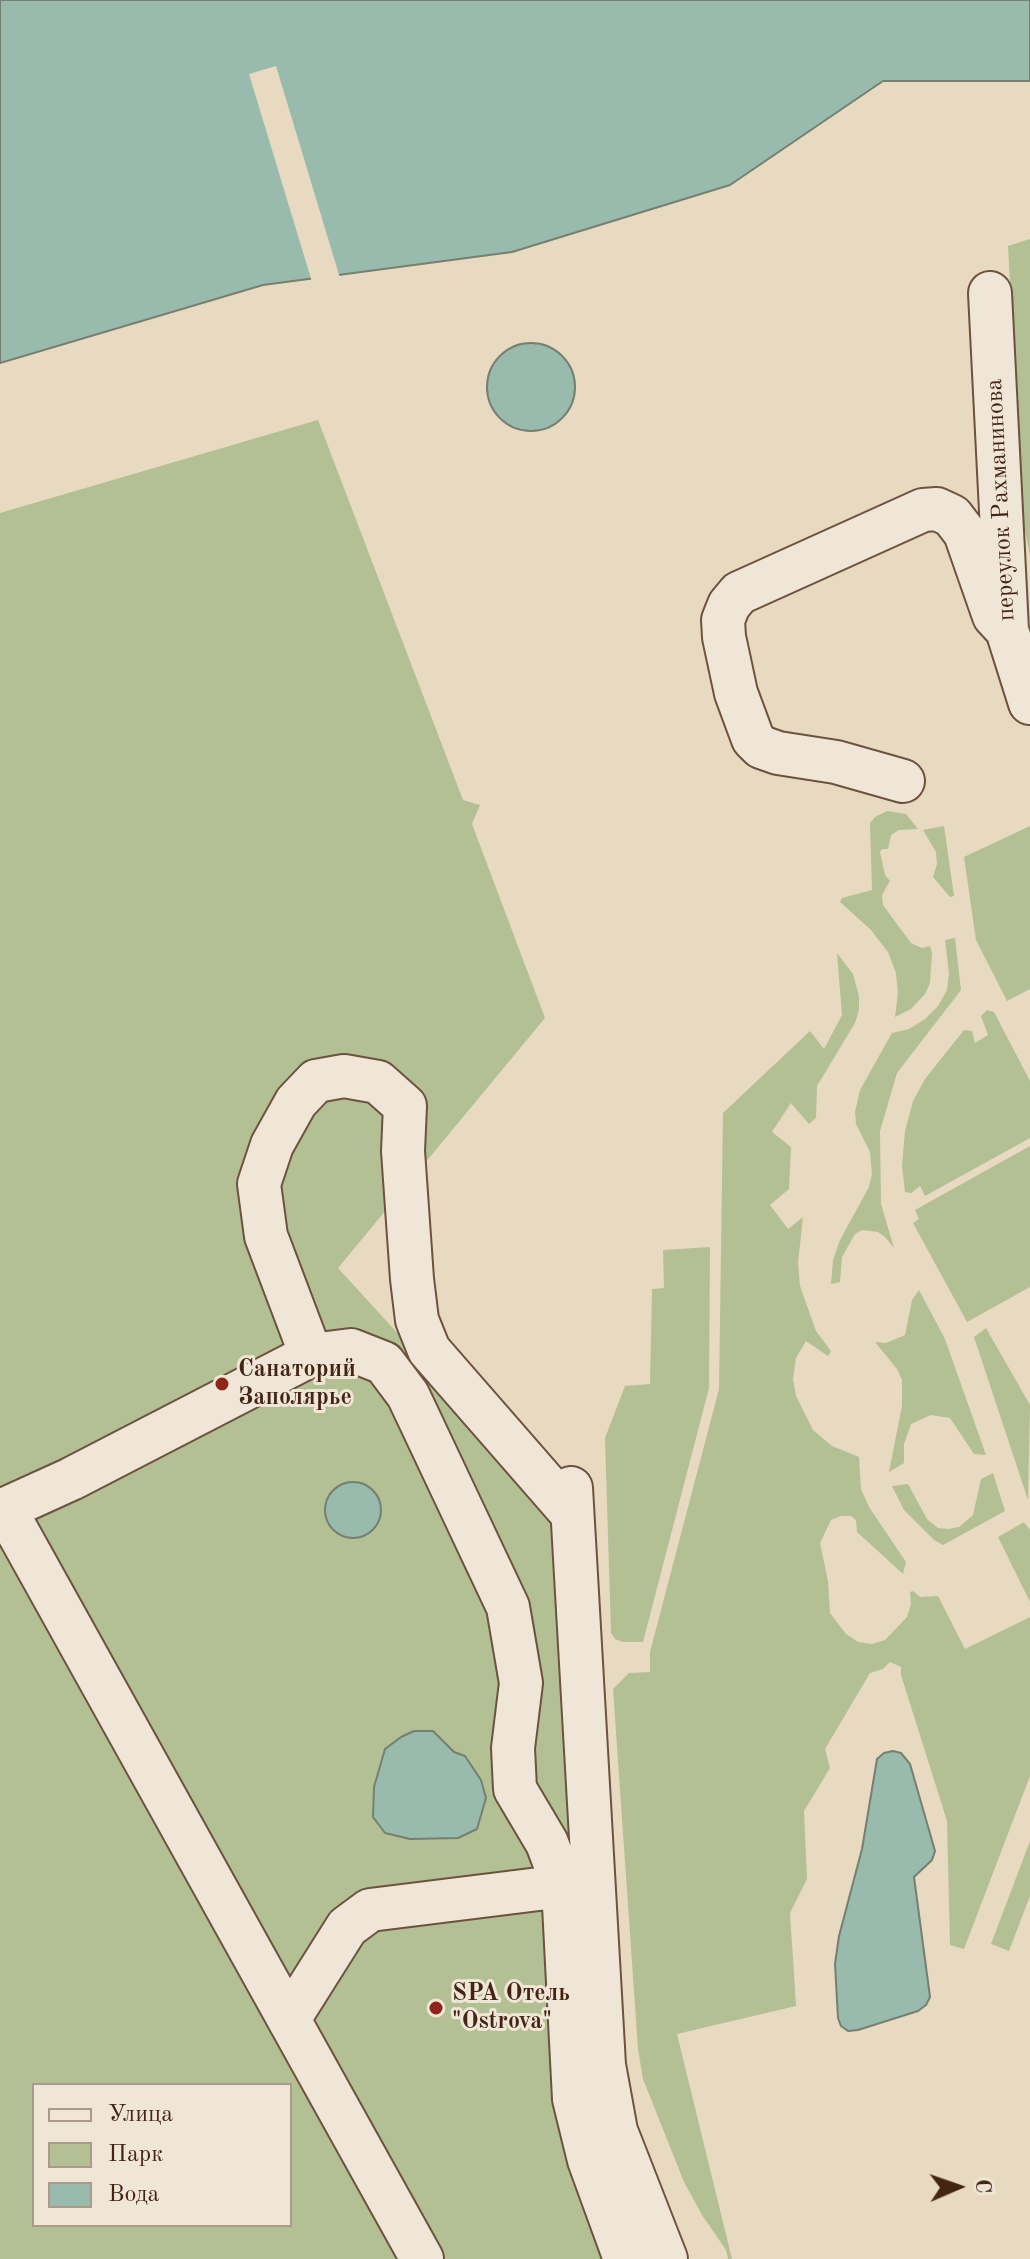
<!DOCTYPE html>
<html>
<head>
<meta charset="utf-8">
<style>
  body { margin:0 }
  #map { position:relative; width:1030px; height:2259px; overflow:hidden; background:#e8d9c1; font-family:"Old Standard TT",serif }
  canvas { display:block }
  .legend { position:absolute; left:32px; top:2083px; width:260px; height:144px; box-sizing:border-box; background:#f0e6d7; border:2px solid #ab9989; margin:0; padding:10px 14px; list-style:none; font-size:24px; color:#442514 }
  .legend li { display:flex; align-items:center; gap:16px; height:40px }
  .legend b { width:40px; border:2px solid #ab9989 }
  .north { position:absolute; left:918px; top:2147px; width:80px; height:80px; -webkit-text-stroke:6px #f0e6d7; paint-order:stroke; rotate:88deg; font-size:22px; font-weight:700; line-height:32px; text-align:center; color:#442514 }
  .north::after { content:''; display:block; margin:auto; width:28px; height:36px; background:#442514; clip-path:polygon(50% 0,100% 100%,50% 72%,0 100%) }
</style>
</head>
<body>
<div id="map">
<canvas width="1030" height="2259"></canvas>
<ul class="legend">
<li><b style="height:10px;background:#f0e6d7"></b>Улица</li>
<li><b style="height:22px;background:#b3c094"></b>Парк</li>
<li><b style="height:22px;background:#98bbae"></b>Вода</li>
</ul>
<div class="north">С</div>
</div>
<script>
const context = document.querySelector('canvas').getContext('2d');
context.lineJoin = 'round';
function paint(path, color) { context.fillStyle = color; context.fill(path, 'evenodd'); }
const toPath = rows => new Path2D(rows.map(r => 'M' + r).join(''));
function trace(path, color, width, dash) { context.strokeStyle = color; context.lineWidth = width; context.lineCap = dash ? 'butt' : 'round'; context.setLineDash(dash || []); context.stroke(path); }
function label(font, color, halo, rows, align = 'center') {
  context.font = font + ' "Old Standard TT",serif'; context.lineWidth = 6; context.setLineDash([]); context.textBaseline = 'middle'; context.strokeStyle = halo; context.fillStyle = color; for (const [text, x, y, turn = 0] of rows) {
    context.save(); context.translate(x, y); context.rotate((+turn || 0) * Math.PI / 180); context.textAlign = isNaN(turn) ? turn : align; if (halo) context.strokeText(text, 0, 0); context.fillText(text, 0, 0); context.restore();
  }
}
const green = toPath([
  [1030,239,1030,555,1023,520,1008,246],
  [318,420,463,800,480,805,472,824,545,1018,338,1268,549,1499,589,2127,643,2259,0,2259,0,513],
  [34,2085,290,2085,290,2225,34,2225],
  [887,811,906,814,918,829,899,830,891,835,888,849,882,849,880,852,885,875,890,881,882,895,883,905,911,943,922,948,930,946,932,953,930,983,925,994,911,1009,895,1017,898,993,896,973,888,952,871,930,840,902,842,898,872,890,870,823,875,817],
  [944,826,954,896,950,897,933,877,937,864,936,852,923,830],
  [1030,826,1030,989,1007,1001,976,940,964,857],
  [955,938,961,990,897,1073,880,1131,881,1204,894,1248,885,1237,878,1232,862,1230,855,1234,842,1257,840,1282,831,1284,833,1260,840,1240,869,1187,872,1174,870,1152,856,1124,855,1112,860,1090,892,1033,909,1029,925,1019,938,1006,947,990,949,974,945,940],
  [837,953,853,974,859,996,859,1010,855,1023,817,1086,816,1118,809,1124,791,1103,772,1132,791,1147,789,1189,770,1205,788,1229,803,1217,798,1263,800,1286,816,1331,831,1351,828,1356,806,1341,796,1358,793,1379,796,1396,813,1430,832,1446,859,1457,861,1489,869,1507,906,1562,903,1574,857,1532,856,1520,851,1516,841,1516,831,1520,820,1543,828,1581,830,1613,846,1634,858,1642,872,1644,885,1640,907,1617,911,1604,910,1592,913,1591,920,1597,938,1596,965,1649,1030,1617,1030,1776,964,1949,950,1945,947,1821,901,1675,901,1667,890,1662,883,1669,870,1673,825,1749,830,1768,804,1811,807,1879,790,1913,796,2006,677,2034,732,2259,728,2259,726,2250,702,2215,684,2182,643,2079,638,2049,613,1689,629,1673,650,1672,650,1652,719,1389,723,1113,810,1031,824,1049,842,1015],
  [987,1010,994,1012,1030,1081,1030,1138,925,1196,920,1186,911,1193,905,1192,902,1166,905,1131,913,1101,925,1079,964,1030,972,1031,975,1043,988,1035,981,1016],
  [1030,1146,1030,1287,967,1322,913,1223,919,1219,915,1210],
  [710,1247,709,1388,643,1642,623,1642,615,1639,611,1633,605,1438,625,1386,650,1384,652,1289,664,1288,663,1250],
  [919,1290,945,1339,986,1455,974,1454,950,1418,931,1415,911,1424,904,1444,904,1463,889,1472,902,1406,902,1380,897,1369,875,1342,886,1343,905,1335,912,1300],
  [986,1328,1030,1405,1028,1500,974,1337],
  [993,1473,1005,1511,943,1545,934,1540,904,1510,892,1486,908,1484,927,1519,938,1528,948,1529,959,1527,973,1515,981,1479],
  [1024,1522,1030,1530,1030,1602,998,1537],
  [1030,1841,1030,1896,1009,1951,991,1944]
]);
const water = toPath([
  [0,0,1030,0,1030,81,883,81,730,185,512,252,263,285,0,363,0,0],
  '487 387a44 44 0 1 1 88 0a44 44 0 1 1-88 0Z',
  '325 1510a28 28 0 1 1 56 0a28 28 0 1 1-56 0Z',
  [414,1731,433,1731,454,1752,465,1756,481,1780,486,1798,477,1829,458,1838,410,1839,385,1833,373,1817,374,1787,385,1749,401,1737,414,1731],
  [893,1751,901,1753,910,1764,935,1851,932,1860,914,1877,930,1997,926,2005,918,2011,858,2030,848,2031,841,2026,838,2018,835,1964,839,1936,862,1849,877,1759,884,1753,893,1751]
]);
const pier = toPath([
  [276,66,340,278,312,282,249,74]
]);
const minor = toPath([
  [990,293,1007,630,1030,703],
  [903,781,836,762,778,753,761,747,753,739,736,693,724,637,723,620,729,605,739,593,923,510,937,509,952,516,965,533,994,616,1007,630],
  [311,1355,266,1236,259,1184,272,1145,296,1102,316,1081,344,1076,378,1082,405,1106,403,1151,412,1279,417,1320,429,1350,572,1514],
  [571,1488,604,2065,616,2131,666,2259],
  [289,2019,347,1927,370,1910,563,1886],
  [422,2259,5,1509,71,1479,311,1355,351,1350,384,1363,408,1395,508,1607,521,1683,513,1748,515,1789,547,1843,563,1886,574,2099,589,2160,625,2259]
]);
const markers = [
  [222,1384,8,"#8f2418"],
  [436,2008,8,"#8f2418"]
];
const streetNames = [
  ["переулок Рахманинова",1001,500,-93]
];
const poiNames = [
  ["Санаторий",238,1370],
  ["Заполярье",238,1398],
  ["SPA Отель",452,1994],
  ["\"Ostrova\"",452,2022]
];
paint(green, '#b3c094');
paint(water, '#98bbae');
trace(water, '#767f70', 2);
paint(pier, '#e8d9c1');
trace(minor, '#6d523f', 46);
trace(minor, '#f0e6d7', 42);
for (const [x, y, r, color] of markers) { const dot = new Path2D(); dot.arc(x, y, r, 0, 2 * Math.PI); context.fillStyle = color; context.fill(dot); trace(dot, '#f0e6d7', 3); }
label('24px', '#442514', '#f0e6d7', streetNames);
label('bold 24px', '#442514', '#f0e6d7', poiNames, 'left');
</script>
</body>
</html>
